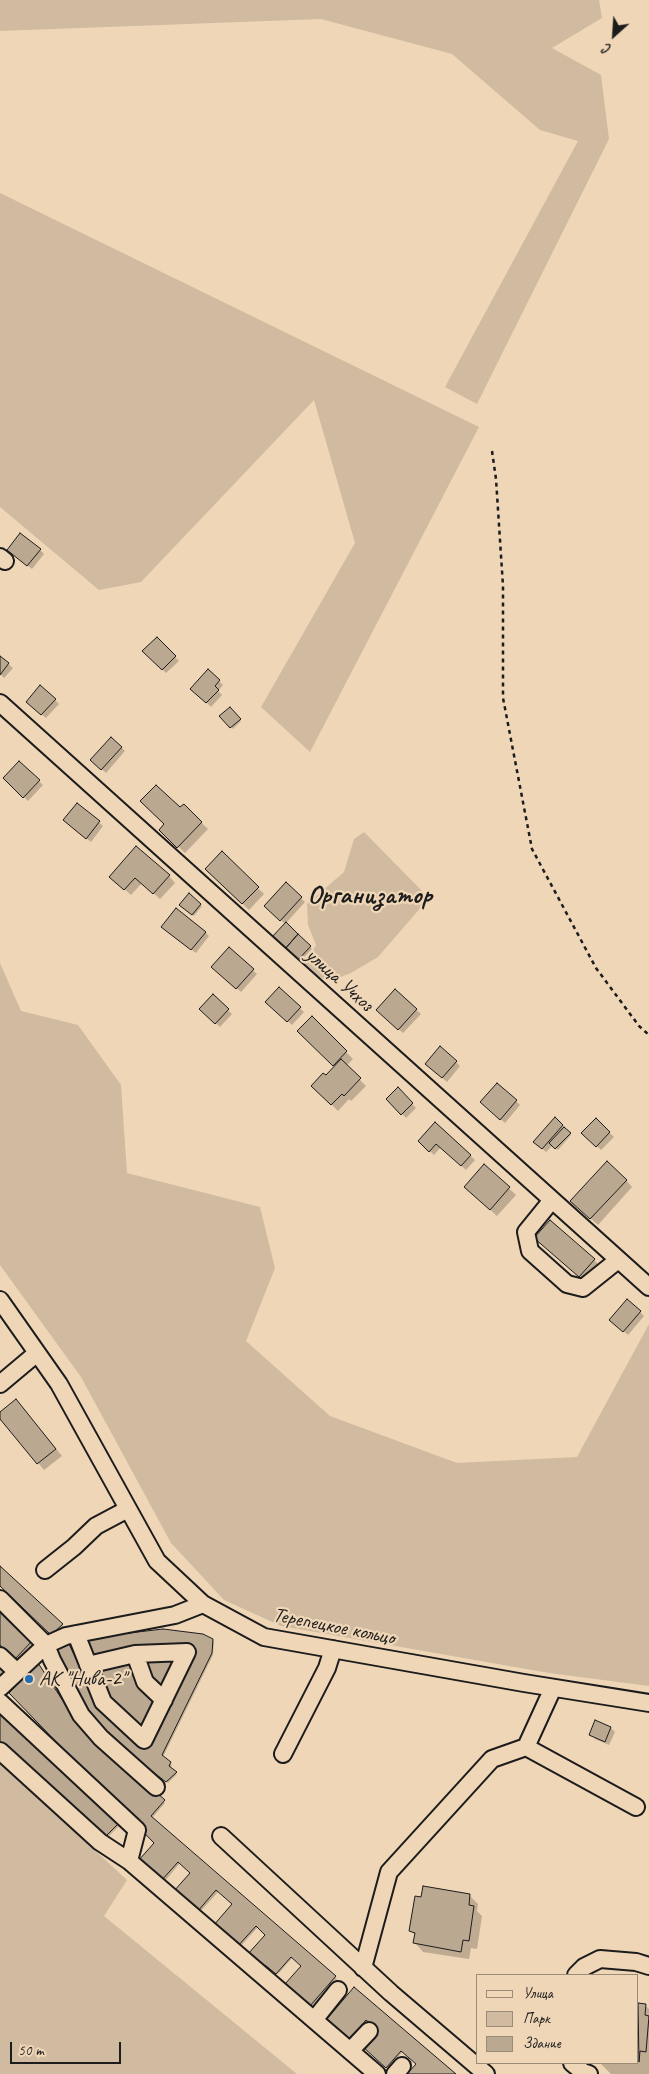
<!DOCTYPE html>
<html>
<head>
<meta charset="utf-8">
<style>
  body { margin:0 }
  #map { position:relative; width:649px; height:2074px; overflow:hidden; background:#efd6b7; font-family:Caveat,sans-serif }
  canvas { display:block }
  .legend { position:absolute; left:476px; top:1974px; width:162px; height:90px; box-sizing:border-box; background:#efd6b7; border:1px solid #9b8c79; margin:0; padding:6px 9px; list-style:none; font-size:15px; color:#1c1c1c }
  .legend li { display:flex; align-items:center; gap:10px; height:25px }
  .legend b { width:25px; border:1px solid #9b8c79 }
  .north { position:absolute; left:589px; top:10px; width:50px; height:50px; -webkit-text-stroke:4px #efd6b7; paint-order:stroke; rotate:206deg; font-size:14px; font-weight:700; line-height:20px; text-align:center; color:#1c1c1c }
  .north::after { content:''; display:block; margin:auto; width:18px; height:22px; background:#1c1c1c; clip-path:polygon(50% 0,100% 100%,50% 72%,0 100%) }
  .scale { position:absolute; left:10px; top:2042px; width:111px; height:22px; box-sizing:border-box; border:2px solid #1c1c1c; border-top:0; padding-left:6px; font-size:15px; line-height:18px; white-space:nowrap; color:#1c1c1c; -webkit-text-stroke:4px #efd6b7; paint-order:stroke }
</style>
</head>
<body>
<div id="map">
<canvas width="649" height="2074"></canvas>
<ul class="legend">
<li><b style="height:6px;background:#efd6b7"></b>Улица</li>
<li><b style="height:14px;background:#d0bba0"></b>Парк</li>
<li><b style="height:14px;background:#bba891"></b>Здание</li>
</ul>
<div class="north">С</div>
<div class="scale">50 m</div>
</div>
<script>
const context = document.querySelector('canvas').getContext('2d');
context.lineJoin = 'round';
function paint(path, color) { context.fillStyle = color; context.fill(path, 'evenodd'); }
const toPath = rows => new Path2D(rows.map(r => 'M' + r).join(''));
function trace(path, color, width, dash) { context.strokeStyle = color; context.lineWidth = width; context.lineCap = dash ? 'butt' : 'round'; context.setLineDash(dash || []); context.stroke(path); }
function label(font, color, halo, rows, align = 'center') {
  context.font = font + ' Caveat,sans-serif'; context.lineWidth = 4.5; context.setLineDash([]); context.textBaseline = 'middle'; context.strokeStyle = halo; context.fillStyle = color; for (const [text, x, y, turn = 0] of rows) {
    context.save(); context.translate(x, y); context.rotate((+turn || 0) * Math.PI / 180); context.textAlign = isNaN(turn) ? turn : align; if (halo) context.strokeText(text, 0, 0); context.fillText(text, 0, 0); context.restore();
  }
}
const green = toPath([
  [0,0,599,0,602,18,552,48,601,75,609,139,477,404,445,387,578,141,540,130,452,54,321,19,0,31],
  [0,193,479,427,310,752,261,707,355,543,314,400,141,582,99,590,0,507],
  [364,832,429,898,378,957,351,973,330,981,309,973,305,965,316,945,308,925,307,904,344,872,354,839],
  [0,963,21,1011,78,1025,121,1085,127,1173,260,1207,275,1268,246,1341,330,1416,457,1463,577,1457,649,1324,649,1686,549,1673,281,1626,224,1600,171,1543,81,1377,0,1265],
  [0,1763,127,1880,104,1916,297,2074,0,2074]
]);
const shadow = toPath([
  [40,550,44,554,32,569,12,554],
  [157,639,179,661,166,673,144,651],
  [0,657,13,668,4,678,0,674],
  [208,671,223,685,218,691,222,695,211,707,192,688],
  [55,700,59,704,46,718,32,706],
  [230,708,241,721,233,729,221,716],
  [121,747,125,751,106,773,92,760],
  [20,763,43,785,28,801,5,778],
  [77,804,103,826,91,842,68,824],
  [184,806,208,829,185,853,161,830],
  [222,853,264,894,249,910,206,869],
  [169,876,175,883,160,899,142,883,131,895,111,877],
  [286,884,305,902,286,923,312,949,300,961,274,937,285,924,266,906],
  [189,895,202,906,194,916,181,905],
  [167,931,205,932,209,936,196,953],
  [229,949,257,974,241,992,217,971],
  [279,989,304,1012,292,1025,267,1002],
  [396,991,421,1014,403,1033,378,1010],
  [213,996,232,1014,220,1027,201,1009],
  [312,1018,353,1059,346,1066,366,1086,351,1101,349,1099,338,1111,313,1086,335,1067,299,1031],
  [441,1048,460,1066,447,1082,431,1068],
  [398,1089,416,1108,406,1118,388,1099],
  [516,1101,520,1105,505,1123,486,1106],
  [555,1119,571,1135,558,1150,553,1145,546,1152,535,1142],
  [596,1120,614,1137,601,1150,583,1133],
  [435,1124,475,1160,466,1170,441,1147,434,1155,419,1141],
  [484,1166,516,1195,497,1216,472,1193],
  [626,1180,632,1187,598,1225,578,1207],
  [540,1242,594,1260,598,1264,584,1280],
  [640,1312,644,1316,628,1335,615,1324],
  [22,1407,62,1456,44,1470,0,1417,0,1413],
  [0,1567,64,1627,53,1635,0,1585],
  [0,1608,34,1642,17,1660,0,1643],
  [212,1640,214,1641,213,1655,163,1757,172,1765,170,1769,177,1774,168,1783,109,1737,99,1708,147,1748,196,1657,194,1647,95,1656,93,1654],
  [0,1666,4,1670,0,1675],
  [0,1715,121,1824,106,1839,0,1741],
  [78,1725,165,1803,152,1818,337,1979,312,2006,287,1984,303,1966,293,1957,278,1974,268,1965,264,1969,249,1955,267,1935,258,1927,239,1948,234,1904,219,1891,199,1913,192,1873,180,1863,164,1882,140,1861,156,1843],
  [611,1728,615,1732,609,1745,595,1739,591,1734],
  [424,1888,470,1896,478,1904,477,1911,482,1916,477,1949,471,1948,469,1959,423,1952,415,1943,416,1936,411,1931,422,1899],
  [354,1989,454,2074,409,2074,417,2064,403,2051,389,2068,364,2047,379,2030,368,2021,352,2040,328,2019],
  [638,2004,646,2006,649,2009,649,2074,611,2074,600,2063,638,2063]
]);
const building = toPath([
  [20,533,41,549,27,566,7,550,20,533],
  [157,637,176,656,162,670,142,651,157,637],
  [0,656,9,663,0,675,0,656],
  [208,669,220,680,215,686,219,690,206,703,190,689,208,669],
  [40,685,56,699,41,715,26,702,40,685],
  [230,707,241,719,230,728,219,716,230,707],
  [111,737,122,747,101,770,90,760,111,737],
  [19,761,40,780,23,798,3,778,19,761],
  [156,785,180,807,184,804,202,822,177,848,159,830,164,824,140,801,156,785],
  [77,803,100,821,86,839,63,820,77,803],
  [136,846,170,875,153,894,135,878,124,890,109,877,136,846],
  [222,851,259,887,242,904,205,869,222,851],
  [286,882,302,897,280,921,264,906,286,882],
  [189,893,201,904,192,915,179,905,189,893],
  [176,908,206,932,191,950,161,927,176,908],
  [286,922,298,934,285,949,272,937,286,922],
  [298,934,311,946,297,961,285,949,298,934],
  [229,947,254,969,236,989,211,967,229,947],
  [279,987,301,1007,287,1022,265,1002,279,987],
  [395,989,417,1009,398,1030,376,1010,395,989],
  [213,994,229,1009,215,1024,199,1009,213,994],
  [312,1016,347,1051,333,1066,297,1031,312,1016],
  [440,1046,457,1061,442,1078,425,1064,440,1046],
  [341,1059,361,1078,344,1096,342,1094,331,1105,311,1086,323,1073,326,1075,341,1059],
  [497,1083,517,1100,500,1120,480,1102,497,1083],
  [398,1087,413,1103,401,1115,386,1099,398,1087],
  [555,1117,563,1125,542,1149,533,1142,555,1117],
  [596,1118,610,1132,596,1147,581,1133,596,1118],
  [435,1122,471,1155,461,1166,436,1144,429,1152,418,1141,435,1122],
  [564,1127,571,1133,555,1149,549,1143,564,1127],
  [607,1161,627,1180,590,1219,570,1201,607,1161],
  [484,1164,510,1187,490,1210,464,1187,484,1164],
  [550,1220,595,1259,579,1277,534,1238,550,1220],
  [627,1299,641,1311,623,1332,609,1320,627,1299],
  [16,1399,56,1449,37,1464,0,1419,0,1412,16,1399],
  [0,1566,63,1624,51,1635,0,1586,0,1566],
  [0,1606,33,1640,15,1659,0,1645,0,1606],
  [163,1629,203,1634,213,1639,212,1653,162,1755,171,1762,169,1766,177,1772,166,1782,106,1736,84,1712,54,1651,68,1642,98,1705,146,1746,194,1657,193,1646,162,1646,92,1655,87,1638,163,1629],
  [172,1657,171,1673,162,1691,151,1678,146,1658,172,1657],
  [38,1663,77,1722,165,1800,151,1816,336,1976,310,2006,285,1984,301,1966,291,1957,276,1974,265,1965,262,1968,247,1955,265,1935,256,1926,237,1947,213,1926,232,1904,216,1890,197,1912,174,1891,190,1873,178,1862,161,1881,138,1861,154,1843,9,1693,38,1663],
  [128,1663,139,1682,155,1702,140,1729,109,1698,99,1672,128,1663],
  [0,1713,121,1821,104,1838,0,1743,0,1713],
  [595,1720,611,1727,605,1742,589,1735,595,1720],
  [423,1886,470,1894,469,1905,474,1906,469,1941,463,1940,461,1952,413,1943,415,1933,409,1931,415,1896,421,1897,423,1886],
  [354,1987,456,2074,407,2074,416,2064,401,2051,386,2068,363,2047,378,2030,366,2020,350,2039,327,2019,354,1987],
  [638,2003,646,2004,645,2015,649,2016,646,2052,640,2051,639,2062,638,2003]
]);
const path = toPath([
  [492,451,496,479,503,586,503,698,532,849,596,968,639,1026,649,1035]
]);
const minor = toPath([
  [0,557,5,561],
  [0,703,649,1287],
  [552,1200,526,1232,530,1251,567,1284,583,1288,618,1260],
  [0,1300,59,1384,157,1561,203,1604,264,1637,524,1683,649,1703],
  [0,1384,37,1353],
  [45,1570,74,1547,96,1526,128,1509],
  [0,1599,46,1645,66,1636,175,1615,203,1604],
  [76,1634,103,1702,144,1740,187,1652,135,1654,88,1665],
  [135,1654,145,1682,164,1700],
  [0,1656,17,1672],
  [0,1688,46,1645,52,1660,81,1715,101,1738,156,1787],
  [553,1688,526,1747,636,1807],
  [0,1702,137,1830,129,1861,377,2074],
  [0,1751,100,1842,129,1861],
  [283,1754,327,1668,333,1649],
  [221,1836,391,1993,486,2074],
  [363,1968,389,1872,492,1759,526,1747],
  [576,1975,584,1967,600,1959,636,1962,649,1966],
  [314,2020,338,1990],
  [350,2051,369,2031],
  [572,2063,583,2072,589,2074],
  [395,2074,402,2066]
]);
const markers = [
  [29,1679,5,"#1f6fb2"]
];
const streetNames = [
  ["улица Учхоз",339,980,42],
  ["Терепецкое кольцо",334,1627,11]
];
const poiNames = [
  ["АК \"Нива-2\"",39,1679]
];
const districtNames = [
  ["Организатор",370,896]
];
paint(green, '#d0bba0');
paint(shadow, '#0003');
paint(building, '#bba891');
trace(building, '#1c1c1c', 1);
trace(minor, '#1c1c1c', 20);
trace(path, '#1c1c1c', 2.5, [4, 4]);
trace(minor, '#efd6b7', 16);
for (const [x, y, r, color] of markers) { const dot = new Path2D(); dot.arc(x, y, r, 0, 2 * Math.PI); context.fillStyle = color; context.fill(dot); trace(dot, '#efd6b7', 2); }
label('21px', '#1c1c1c', '#efd6b7', streetNames);
label('21px', '#1c1c1c', '#efd6b7', poiNames, 'left');
label('bold 26px', '#1c1c1c', '#efd6b7', districtNames);
</script>
</body>
</html>
